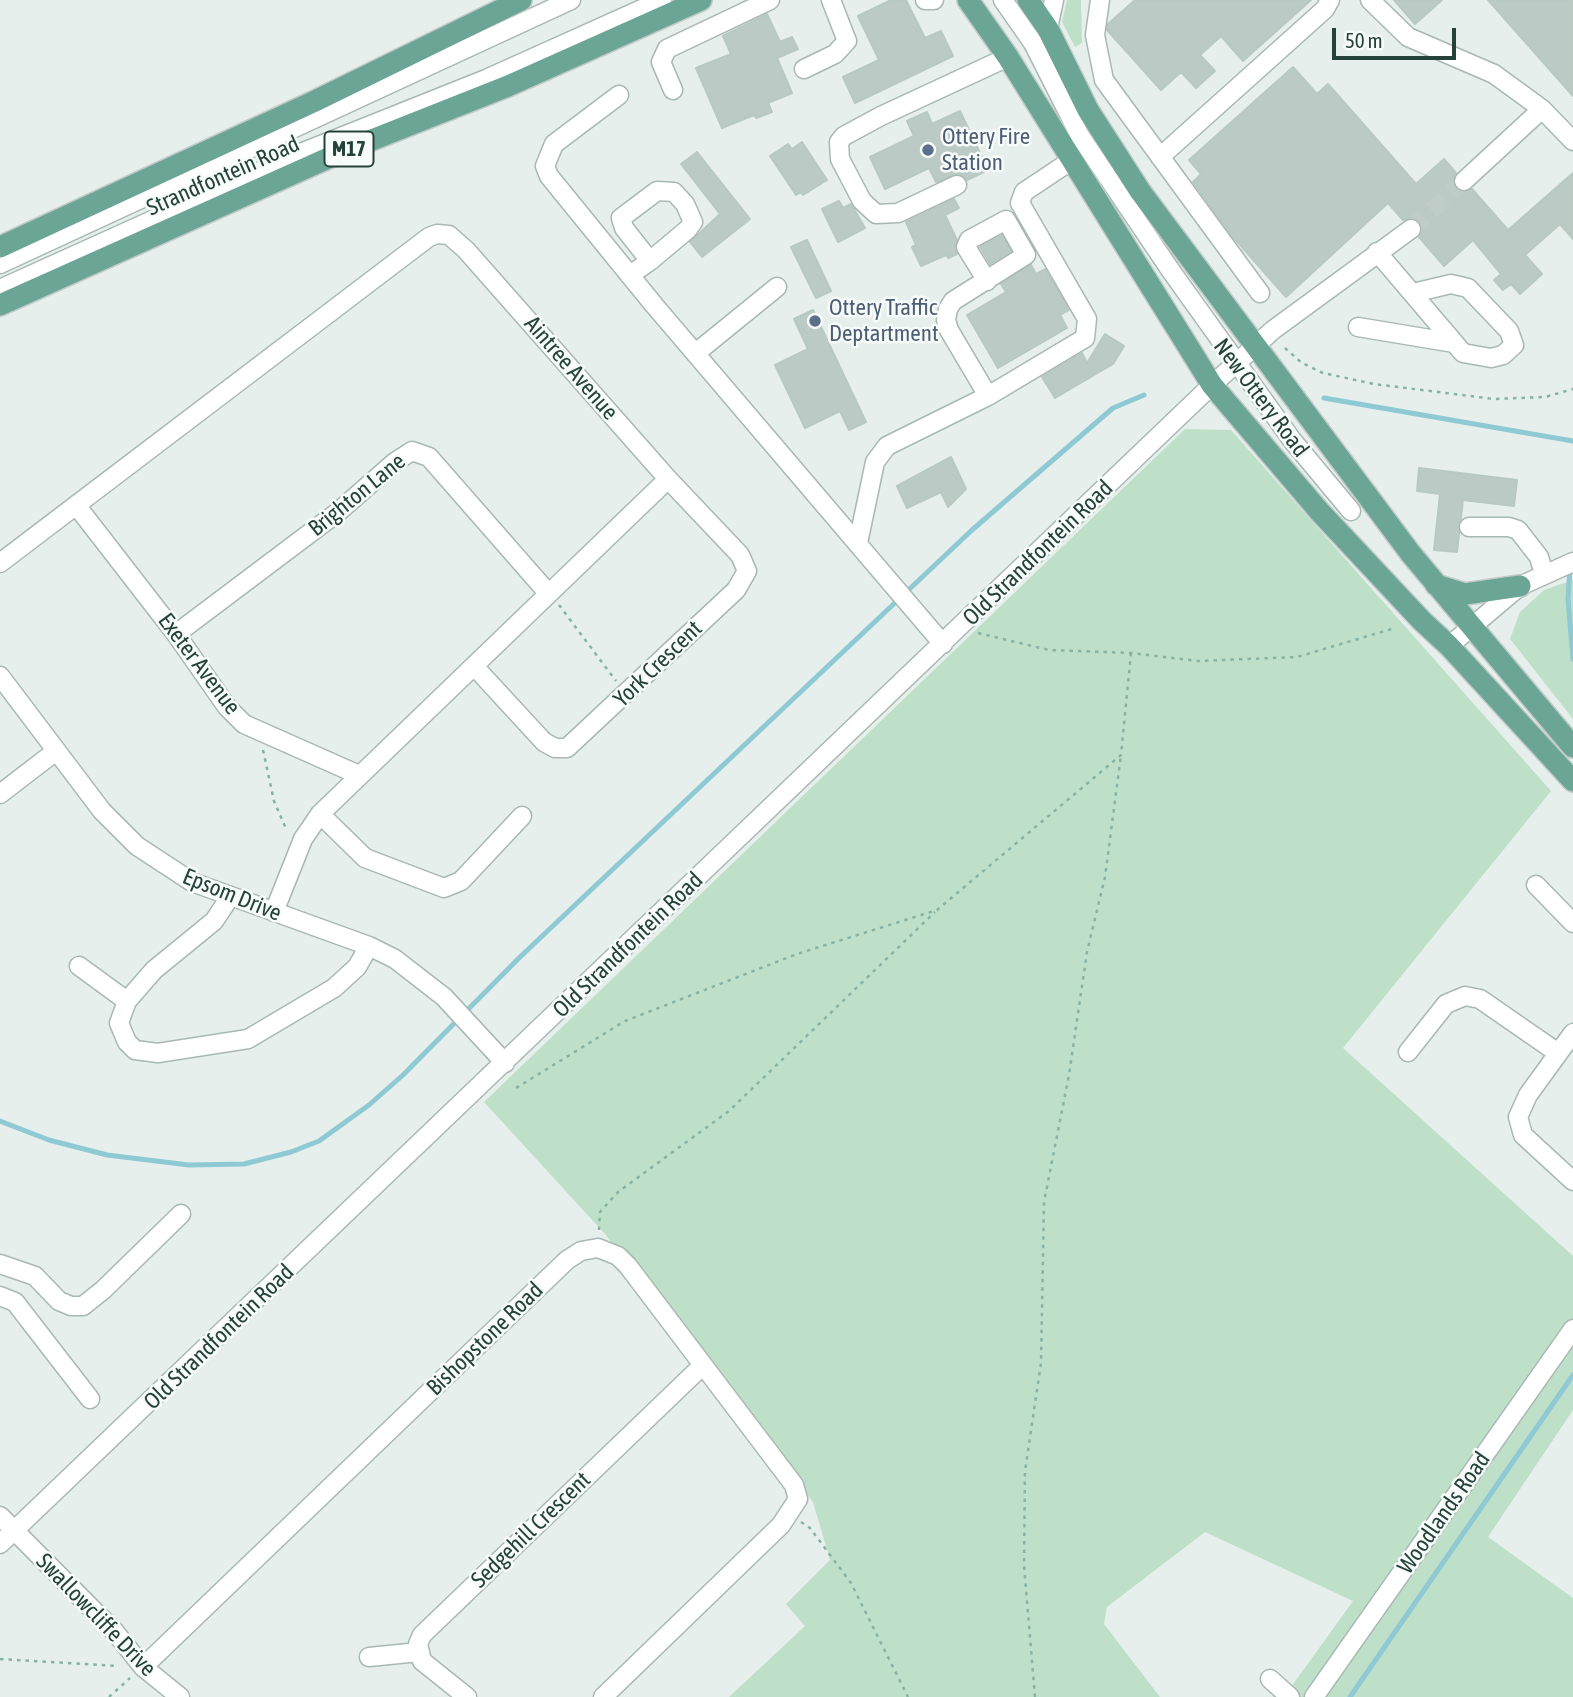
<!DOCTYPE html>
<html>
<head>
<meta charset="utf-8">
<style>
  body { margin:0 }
  #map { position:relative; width:1573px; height:1697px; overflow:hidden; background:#e6efeb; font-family:"Asap Condensed",sans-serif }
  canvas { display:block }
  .scale { position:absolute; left:1332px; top:28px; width:124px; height:32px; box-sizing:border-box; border:4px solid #24423a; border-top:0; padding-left:9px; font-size:21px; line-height:24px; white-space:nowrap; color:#24423a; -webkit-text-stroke:5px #f7fbf9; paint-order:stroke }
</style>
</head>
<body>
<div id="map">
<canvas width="1573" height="1697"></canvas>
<div class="scale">50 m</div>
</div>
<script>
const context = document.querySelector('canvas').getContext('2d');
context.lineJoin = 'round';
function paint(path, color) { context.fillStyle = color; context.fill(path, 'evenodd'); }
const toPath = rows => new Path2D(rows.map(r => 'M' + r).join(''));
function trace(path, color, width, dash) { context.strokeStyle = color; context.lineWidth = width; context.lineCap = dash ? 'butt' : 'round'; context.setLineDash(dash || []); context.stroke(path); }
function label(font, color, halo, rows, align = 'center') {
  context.font = font + ' "Asap Condensed",sans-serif'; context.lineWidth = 5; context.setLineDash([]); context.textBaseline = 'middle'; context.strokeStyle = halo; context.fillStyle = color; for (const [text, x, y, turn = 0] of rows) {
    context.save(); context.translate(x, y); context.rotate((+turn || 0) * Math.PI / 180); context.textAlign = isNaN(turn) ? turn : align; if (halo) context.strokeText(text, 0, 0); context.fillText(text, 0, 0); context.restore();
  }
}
const green = toPath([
  [1067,0,1081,0,1082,43,1075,47,1062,22],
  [1185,429,1231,430,1551,791,1343,1048,1573,1256,1573,1410,1488,1537,1573,1598,1573,1697,1273,1697,1284,1682,1291,1687,1353,1601,1205,1532,1107,1607,1104,1624,1160,1697,729,1697,805,1626,786,1604,830,1560,813,1502,605,1234,484,1102],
  [1573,580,1573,719,1510,639,1520,612,1544,590]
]);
const stream = toPath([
  [1324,398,1573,441],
  [1570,568,1568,599,1573,659],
  [0,1121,49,1140,107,1155,189,1165,244,1164,291,1152,319,1141,369,1105,403,1075,520,957,972,530,1113,408,1144,395],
  [1350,1697,1573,1375]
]);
const building = toPath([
  [891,0,906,0,925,38,941,31,953,56,855,103,843,77,879,60,858,16,891,0],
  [1135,0,1311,0,1243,61,1221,36,1200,55,1215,71,1196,88,1181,72,1161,90,1107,30,1108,24,1135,0],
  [1394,0,1442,0,1415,24,1394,0],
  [1488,0,1573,0,1573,96,1488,0],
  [767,14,780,42,792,37,798,49,777,58,792,93,768,103,772,112,756,118,754,115,722,128,696,68,731,54,723,36,767,14],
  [1293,67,1317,94,1328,84,1416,184,1444,159,1456,173,1453,178,1455,188,1461,192,1472,189,1508,230,1573,173,1573,239,1560,224,1525,255,1542,274,1520,294,1511,284,1503,290,1494,280,1501,274,1473,240,1444,266,1419,237,1422,228,1420,222,1410,218,1403,220,1388,203,1286,297,1233,237,1193,182,1201,174,1189,160,1293,67],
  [960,111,988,170,967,180,957,174,936,182,929,168,885,189,870,157,914,136,907,121,927,112,932,124,960,111],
  [802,142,827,180,803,195,801,192,796,195,770,156,788,144,792,149,802,142],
  [697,152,750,219,702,257,690,242,720,214,681,164,697,152],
  [954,199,959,208,945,215,957,240,957,254,948,258,946,255,921,266,912,247,916,245,906,222,954,199],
  [839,201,843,208,851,204,865,228,838,242,822,209,839,201],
  [1002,235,1011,251,990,264,980,247,1002,235],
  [807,240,831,291,816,298,791,247,807,240],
  [1031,265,1036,274,1045,269,1069,310,1060,315,1067,328,998,368,967,315,1006,292,1001,284,1031,265],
  [813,310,866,422,849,430,840,411,805,428,775,365,808,349,794,319,813,310],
  [1105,334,1124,346,1113,364,1055,398,1042,377,1082,353,1087,363,1105,334],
  [951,457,966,489,948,507,941,492,907,508,897,486,951,457],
  [1419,468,1517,480,1514,506,1463,500,1457,552,1434,550,1440,494,1417,491,1419,468]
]);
const minorTunnel = toPath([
  [1411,229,1464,181]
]);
const path = toPath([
  [1285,348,1302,363,1323,373,1374,384,1494,399,1545,397,1573,389],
  [559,605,616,681],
  [978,633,1049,650,1131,653,1198,661,1297,657,1395,628],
  [263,750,274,801,287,831],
  [516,1088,625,1021,797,954,937,910,1121,755,1131,653],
  [599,1230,600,1212,618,1192,729,1111,935,912],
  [801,1522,810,1528,851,1583,908,1697],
  [0,1659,118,1666],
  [109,1697,130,1678],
  [1035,1697,1024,1565,1025,1471,1041,1363,1044,1202,1069,1075,1087,952,1105,877,1121,755]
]);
const minor = toPath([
  [925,0,934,0],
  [1003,0,1033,43,1080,136,1171,271,1292,440,1351,511],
  [1100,0,1095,35,1104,80,1260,293],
  [1370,0,1408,37,1494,74,1542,109,1573,141],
  [1048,29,1054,0],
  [804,69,835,54,847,41,831,0],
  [673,90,661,62,667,49,770,0],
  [619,95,554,144,545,166,549,176,654,305,943,644],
  [1160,157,1325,9,1330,0],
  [1464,181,1542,109],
  [957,185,898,213,876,214,862,201,840,159,839,142,844,136,881,116,1008,57],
  [1377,252,1463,353,1491,358,1503,355,1514,345,1509,331,1468,288,1451,284,1413,293],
  [0,264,571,0],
  [630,275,650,261,688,229,693,222,685,204,674,192,657,191,621,218,624,228,650,261],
  [987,281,966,247,969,240,1006,220,1026,255],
  [0,289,303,152,486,79,662,0],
  [1358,327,1454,343],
  [697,352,777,287],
  [988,396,949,330,946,320,948,309,953,301,1026,255],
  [76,505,176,634,227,707,244,724,359,775],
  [1469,527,1509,527,1518,530,1539,557,1544,574],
  [858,543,875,462,887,446,988,396,1085,338,1087,319,1020,203,1024,192,1072,160],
  [0,563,429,237,437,234,449,235,466,250,668,479,740,555,747,571,736,590,567,748,555,748,544,742,474,666],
  [176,634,338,512,395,462,412,451,429,457,548,593],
  [1449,646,1520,586,1573,562],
  [0,676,102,811,137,846,192,882,369,946,395,959,444,997,505,1063],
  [0,794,56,751],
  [320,814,365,858,444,888,461,881,522,816],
  [1536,885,1573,923],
  [230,897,214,921,154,970,127,1001,119,1023,127,1042,135,1050,158,1053,248,1039,334,988,357,967,369,946],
  [274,912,303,839,320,814,668,479],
  [79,966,127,1001],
  [1573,1033,1528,1095,1518,1117,1523,1135,1573,1181],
  [1408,1052,1446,1004,1465,996,1480,999,1558,1053],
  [0,1264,35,1276,59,1301,71,1306,83,1306,103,1290,181,1214],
  [0,1296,15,1302,90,1399],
  [0,1516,115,1632,143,1667,180,1697],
  [0,1544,1212,385,1273,330,1411,229],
  [369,1657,419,1652],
  [143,1667,567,1260,581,1251,598,1248,618,1256,628,1266,794,1485,798,1499,781,1525,603,1697],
  [1270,1679,1290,1697],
  [467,1697,422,1661,418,1644,422,1635,702,1366],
  [1314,1697,1573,1329]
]);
const major = toPath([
  [968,0,1008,57,1212,385,1319,511,1422,621,1449,646,1573,781],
  [1028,0,1048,29,1088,110,1140,191,1411,554,1573,747],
  [0,247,313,102,521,0],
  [0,305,344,151,508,86,701,0],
  [1436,585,1465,594,1520,586]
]);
const markers = [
  [928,150,7,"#5c6f8a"],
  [815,321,7,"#5c6f8a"]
];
const shields = [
  [349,149,49]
];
const shieldNames = [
  ["M17",349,149]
];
const serviceNames = [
  ["Ottery Fire",942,137],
  ["Station",942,163],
  ["Ottery Traffic",829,308],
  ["Deptartment",829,334]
];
const streetNames = [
  ["Strandfontein Road",223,176,-24],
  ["Aintree Avenue",571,368,49],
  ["New Ottery Road",1261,398,53],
  ["Brighton Lane",357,495,-39],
  ["Old Strandfontein Road",1038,553,-44],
  ["Exeter Avenue",199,664,53],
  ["York Crescent",658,664,-44],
  ["Epsom Drive",232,895,22],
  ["Old Strandfontein Road",628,945,-44],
  ["Old Strandfontein Road",219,1337,-44],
  ["Bishopstone Road",485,1339,-44],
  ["Woodlands Road",1444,1513,-55],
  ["Sedgehill Crescent",531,1530,-44],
  ["Swallowcliffe Drive",96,1615,46]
];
paint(green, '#bfe0c8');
trace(stream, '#8ec9d4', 5);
paint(building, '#bbcac4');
trace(building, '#b8c9c2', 2);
trace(minorTunnel, '#bfccc8', 18, [18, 9]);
trace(minor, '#a8b8b2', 21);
trace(major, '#c2cac8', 24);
trace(path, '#86b3a5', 2.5, [3.5, 5]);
trace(minor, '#fff', 18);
trace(major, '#6aa596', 21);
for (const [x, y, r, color] of markers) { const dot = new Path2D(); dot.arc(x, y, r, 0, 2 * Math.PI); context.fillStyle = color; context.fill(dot); trace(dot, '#f7fbf9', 2.5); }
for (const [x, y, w] of shields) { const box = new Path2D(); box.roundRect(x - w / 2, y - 17.5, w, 35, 5); context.fillStyle = '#f7fbf9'; context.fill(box); trace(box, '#24423a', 2); }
label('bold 21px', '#24423a', null, shieldNames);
label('23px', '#4e5e75', '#f7fbf9', serviceNames, 'left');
label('23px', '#24423a', '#f7fbf9', streetNames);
</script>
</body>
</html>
